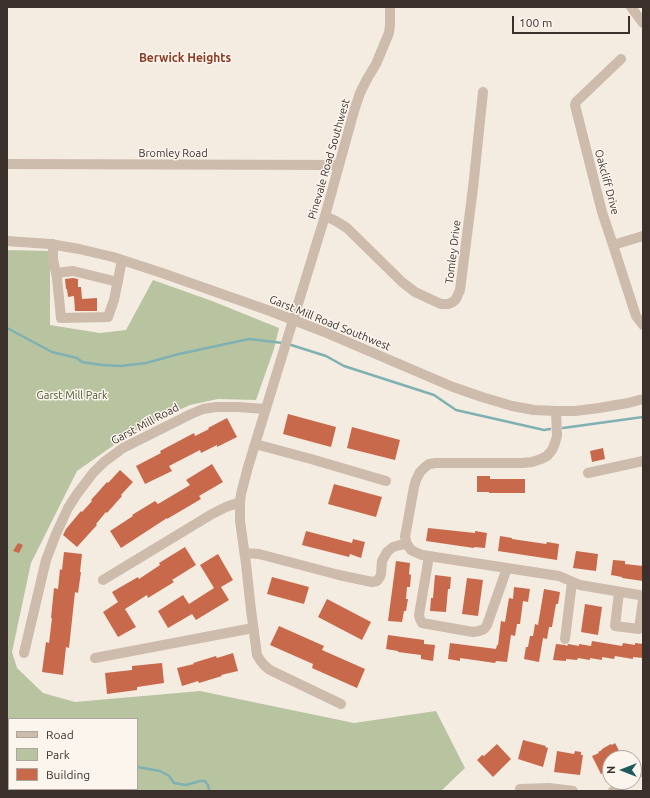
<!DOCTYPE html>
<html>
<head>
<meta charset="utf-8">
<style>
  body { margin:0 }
  #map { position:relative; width:650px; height:798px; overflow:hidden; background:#f4ebe1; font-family:Ubuntu,sans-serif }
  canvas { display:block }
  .frame { position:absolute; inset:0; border:8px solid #3b302b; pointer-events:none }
  .legend { position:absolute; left:8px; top:718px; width:130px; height:72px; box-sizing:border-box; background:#fbf5ee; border:1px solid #aea6a0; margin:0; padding:5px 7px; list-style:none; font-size:12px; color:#3b302b }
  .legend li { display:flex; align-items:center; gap:8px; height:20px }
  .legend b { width:20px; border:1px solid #aea6a0 }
  .north { position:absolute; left:602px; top:750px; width:40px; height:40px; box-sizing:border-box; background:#fbf5ee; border:1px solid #aea6a0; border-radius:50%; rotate:270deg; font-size:11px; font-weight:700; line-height:16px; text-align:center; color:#3b302b }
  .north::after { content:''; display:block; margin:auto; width:14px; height:18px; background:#1f5a5e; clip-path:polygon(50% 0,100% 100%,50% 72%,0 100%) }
  .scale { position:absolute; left:512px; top:16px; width:118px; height:18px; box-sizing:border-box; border:2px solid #3b302b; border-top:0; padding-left:5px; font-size:12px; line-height:14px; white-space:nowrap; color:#3b302b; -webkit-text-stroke:3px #fbf5ee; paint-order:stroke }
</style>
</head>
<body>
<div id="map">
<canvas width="650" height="798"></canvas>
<div class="frame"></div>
<ul class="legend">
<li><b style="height:5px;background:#cdbbac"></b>Road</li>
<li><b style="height:11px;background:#b8c4a0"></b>Park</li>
<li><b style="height:11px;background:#c8694b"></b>Building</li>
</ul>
<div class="north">N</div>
<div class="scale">100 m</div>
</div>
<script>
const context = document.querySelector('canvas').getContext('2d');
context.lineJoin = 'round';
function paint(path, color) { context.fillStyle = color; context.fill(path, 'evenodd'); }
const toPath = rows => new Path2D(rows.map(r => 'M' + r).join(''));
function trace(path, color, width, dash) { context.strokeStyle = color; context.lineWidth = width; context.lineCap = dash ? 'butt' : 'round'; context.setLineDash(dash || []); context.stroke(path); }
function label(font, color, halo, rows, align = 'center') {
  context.font = font + ' Ubuntu,sans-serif'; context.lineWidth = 3; context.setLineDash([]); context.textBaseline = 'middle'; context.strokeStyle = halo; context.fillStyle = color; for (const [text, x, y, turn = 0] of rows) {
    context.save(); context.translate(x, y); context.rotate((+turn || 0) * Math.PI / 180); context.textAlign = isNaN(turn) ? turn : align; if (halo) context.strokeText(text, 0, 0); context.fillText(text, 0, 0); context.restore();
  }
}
const green = toPath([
  [7,250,50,251,50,325,100,333,126,330,153,280,212,301,279,328,274,349,256,400,218,399,190,405,134,431,77,471,31,563,12,652,17,668,43,693,75,702,200,691,354,723,436,711,465,768,441,791,7,791],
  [9,719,137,719,137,789,9,789]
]);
const stream = toPath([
  [7,328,52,352,77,358,82,362,102,365,121,366,146,363,179,354,249,339,283,343],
  [288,344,326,356,344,366,434,395,456,410,544,430,550,429],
  [563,428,643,417],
  [7,731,9,731],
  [137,767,160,771,169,776,174,783,186,785,200,781,205,781,208,785,209,791]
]);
const building = toPath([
  [73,278,78,279,78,287,81,287,82,299,97,298,97,311,75,311,74,296,68,297,67,289,66,289,65,279],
  [288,414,336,427,331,447,283,434],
  [227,418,237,437,217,447,217,445,201,453,200,450,169,466,172,471,145,484,136,466,161,453,160,451,194,433,195,436,209,429,208,428],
  [352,427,400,440,395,460,347,448],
  [603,448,605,459,592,462,590,451],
  [212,464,223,482,199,496,201,499,167,519,167,518,121,548,110,531,133,516,132,515,155,501,158,504,190,485,186,480],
  [120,470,133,482,121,495,122,496,107,513,106,512,96,524,97,525,77,547,63,535,66,529,81,511,82,512,92,501,91,500,107,482,108,483],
  [477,476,490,476,490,479,525,479,525,493,489,493,489,492,477,492],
  [334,484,382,497,376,517,328,504],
  [428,528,475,533,475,531,487,533,485,548,474,547,474,548,426,541],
  [306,531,352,543,353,539,365,542,361,558,350,554,349,557,302,545],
  [500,536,512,538,512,539,546,544,547,542,559,544,557,560,498,551],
  [18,543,23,545,19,553,13,551],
  [185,547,196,565,172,580,174,582,148,598,147,595,125,609,136,627,118,637,103,612,118,602,112,592,138,577,139,579,160,565,159,563],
  [576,551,598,554,596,571,573,568],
  [64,552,82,554,80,572,81,572,78,593,75,592,69,648,66,647,63,675,42,672,46,642,49,643,52,618,51,618,54,588,58,589,60,569,62,570],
  [218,554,233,580,221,587,229,600,196,620,192,614,168,628,158,611,183,595,189,604,214,588,200,565],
  [613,560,625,561,625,564,643,566,643,581,622,578,622,577,611,575],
  [396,561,410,563,409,574,411,575,410,587,407,587,406,599,408,599,406,611,404,611,402,622,388,621],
  [435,575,451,577,450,589,448,589,446,612,430,611,431,598,433,598],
  [272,577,309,587,304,604,267,594],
  [467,578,483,580,478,616,462,614],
  [514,587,530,589,528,602,523,601,520,624,517,624,515,636,511,635,507,662,496,661,495,663,460,658,460,661,448,659,450,643,496,649,497,645,498,645,501,621,505,622,509,598,513,599],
  [544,589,560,592,558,604,556,604,552,627,549,627,547,639,543,638,539,662,524,659,526,647,528,647,530,636,533,636,535,624,538,625],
  [327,599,371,622,362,640,318,617],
  [585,604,602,607,598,635,581,632],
  [279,626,324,646,322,650,365,669,357,688,312,668,313,664,270,645],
  [388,635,424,640,424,644,435,645,433,661,421,659,421,655,398,652,398,651,386,649],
  [592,641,622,646,623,643,635,645,635,643,643,644,643,658,633,657,633,659,615,656,614,659,602,657,602,660,590,658,590,660,578,658,577,660,566,659,566,661,553,660,556,644,565,645,567,646,568,644,579,646,579,644,591,646],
  [233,653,238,671,221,675,222,676,199,683,198,681,182,686,177,668,194,664,193,663,216,656,217,658],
  [162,663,164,683,137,687,137,690,107,694,105,673,132,670,132,666],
  [523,740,546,746,545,747,548,748,543,767,518,759],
  [615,743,623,758,610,758,610,767,608,768,609,770,601,774,592,756,599,753,598,752,602,750,602,749,611,744,612,745],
  [497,744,511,759,493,777,477,760,482,755,484,756],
  [557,751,574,754,575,751,581,752,581,755,583,755,580,775,554,772]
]);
const minor = toPath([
  [631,7,643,23],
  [621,59,576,102,575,105,602,212,613,245,636,316,643,325],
  [7,164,339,165],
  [325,216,336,221,347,228,402,282,415,292,430,299,441,304,448,304,453,302,456,299,460,290,473,188,483,92],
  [7,241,50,244,79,249,113,257,162,273,270,311,322,331,453,387,482,397,512,406,534,410,556,411,575,411,599,408,628,403,643,399],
  [53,244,53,259,57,278,61,318,108,317,114,300,122,260],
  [613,245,643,236],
  [56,273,73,271,118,282],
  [556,411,557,436,555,443,552,450,547,456,541,459,532,462,522,463,436,463,429,464,424,468,420,472,416,480,414,487,405,537,407,544,411,550,415,552,422,555,559,576,580,585,639,595,642,597,643,600,639,629,615,626,619,592],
  [255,444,311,459,386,481],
  [588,473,643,461],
  [245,553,259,554,339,575,372,582,377,581,380,577,381,574,382,561,387,552,393,547,400,545,407,544],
  [429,556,419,615,420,619,422,623,473,632,479,631,484,629,487,625,507,568],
  [103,580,212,514,226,507,240,502],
  [565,639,572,582],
  [24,653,46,560,56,534,68,508,77,494,93,473,104,462,123,448,191,414,203,409,216,407,238,407,265,409],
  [95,658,253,628],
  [341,704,270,670,265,666,260,660,257,655,251,610,246,564,240,521,240,502,241,494,248,467,325,216,354,111,360,93,367,79,376,64,389,33,390,25,390,7],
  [7,756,9,755],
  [634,774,636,772,643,772],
  [520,789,549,788,573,791],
  [613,791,616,790,624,782]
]);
const streetNames = [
  ["Bromley Road",173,153],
  ["Pinevale Road Southwest",329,159,-74],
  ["Oakcliff Drive",607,182,75],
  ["Tomley Drive",453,252,-83],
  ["Garst Mill Road Southwest",330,323,22],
  ["Garst Mill Road",145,424,-28]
];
const parkNames = [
  ["Garst Mill Park",72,395]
];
const neighbourhoodNames = [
  ["Berwick Heights",185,58]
];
paint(green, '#b8c4a0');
trace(stream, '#7fb0b2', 2.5);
paint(building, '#c8694b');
trace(minor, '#cdbbac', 10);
label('11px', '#3b302b', '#fbf5ee', streetNames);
label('11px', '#4a5a2e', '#fbf5ee', parkNames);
label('bold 12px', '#8c3b22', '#fbf5ee', neighbourhoodNames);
</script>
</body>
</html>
